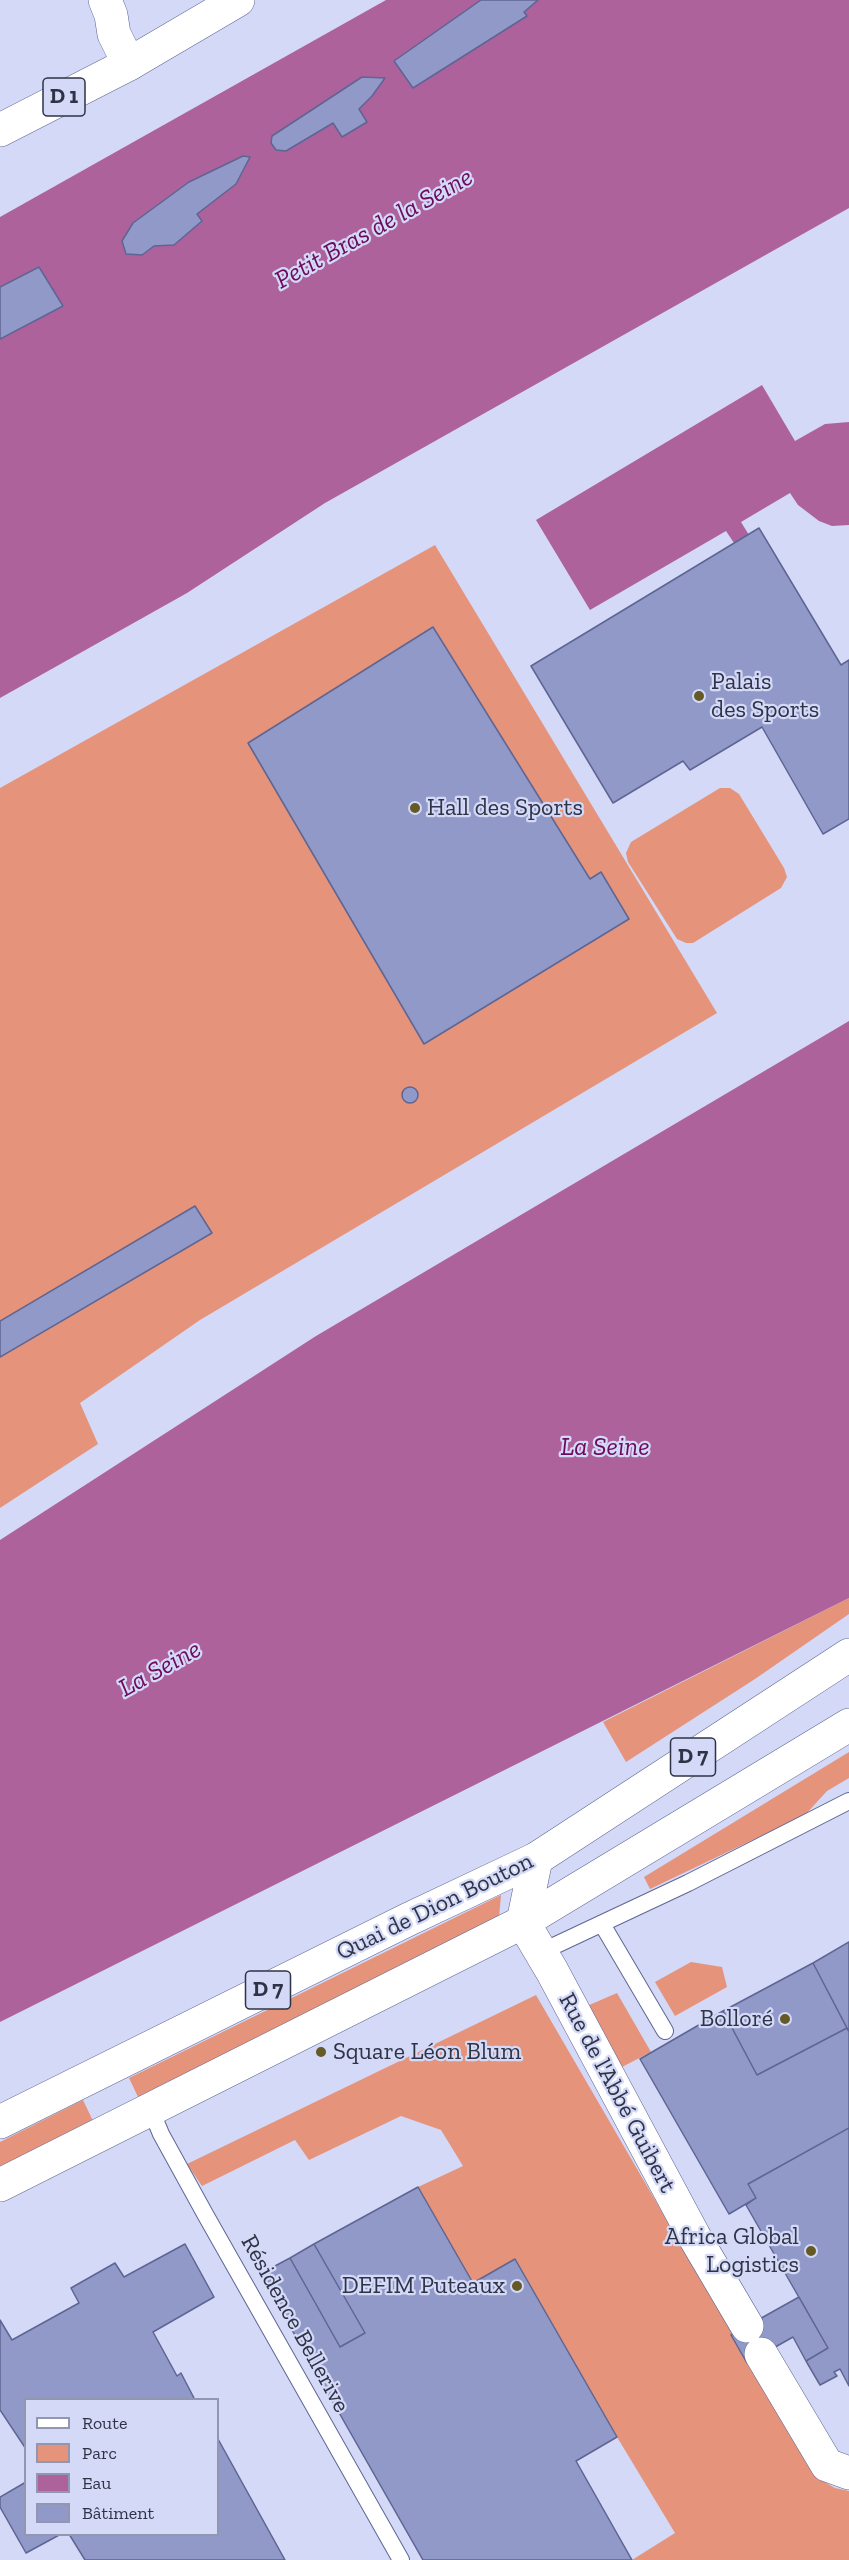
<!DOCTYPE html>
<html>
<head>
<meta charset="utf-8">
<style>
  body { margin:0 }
  #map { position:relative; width:849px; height:2560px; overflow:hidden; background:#d3d9f7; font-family:"Zilla Slab",serif }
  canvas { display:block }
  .legend { position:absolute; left:24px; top:2398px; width:195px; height:138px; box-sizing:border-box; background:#d3d9f7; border:2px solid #9197b0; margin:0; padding:8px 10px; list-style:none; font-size:18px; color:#2f3346 }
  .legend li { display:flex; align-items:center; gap:12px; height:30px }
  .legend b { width:30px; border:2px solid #9197b0 }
</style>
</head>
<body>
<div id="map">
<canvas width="849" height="2560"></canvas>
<ul class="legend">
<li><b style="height:8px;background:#fff"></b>Route</li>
<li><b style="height:16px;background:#e6937b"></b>Parc</li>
<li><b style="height:16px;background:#ae629c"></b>Eau</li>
<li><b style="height:16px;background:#9199c9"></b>Bâtiment</li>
</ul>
</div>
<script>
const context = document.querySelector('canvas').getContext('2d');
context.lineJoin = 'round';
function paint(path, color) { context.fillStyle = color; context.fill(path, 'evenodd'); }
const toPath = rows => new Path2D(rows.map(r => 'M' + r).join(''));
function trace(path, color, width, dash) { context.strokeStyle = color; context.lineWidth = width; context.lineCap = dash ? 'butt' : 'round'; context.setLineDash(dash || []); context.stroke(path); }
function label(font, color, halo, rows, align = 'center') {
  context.font = font + ' "Zilla Slab",serif'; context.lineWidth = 4.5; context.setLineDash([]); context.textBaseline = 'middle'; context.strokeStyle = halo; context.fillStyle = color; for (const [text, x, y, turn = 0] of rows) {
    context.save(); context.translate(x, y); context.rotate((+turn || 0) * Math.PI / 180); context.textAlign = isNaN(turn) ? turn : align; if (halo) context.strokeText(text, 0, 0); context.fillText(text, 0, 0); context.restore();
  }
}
const green = toPath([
  [435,545,717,1013,200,1320,80,1403,98,1444,0,1508,0,788],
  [720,788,730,788,739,794,784,868,787,877,781,888,693,943,686,943,677,939,628,862,626,853,631,842],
  [849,1598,849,1614,755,1679,626,1762,603,1722],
  [849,1752,849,1778,827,1791,805,1815,650,1889,644,1877],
  [501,1895,499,1918,139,2099,129,2078],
  [691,1962,722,1967,727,1987,675,2016,655,1982],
  [617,1993,651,2052,620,2068,587,2006],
  [536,1995,816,2477,835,2488,849,2491,849,2560,632,2560,675,2533,617,2437,515,2260,473,2283,470,2279,418,2187,463,2166,441,2130,401,2116,309,2160,295,2140,202,2186,187,2164],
  [83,2100,93,2121,0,2167,0,2142]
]);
const water = toPath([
  [386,0,849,0,849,208,325,503,187,593,0,698,0,217],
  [762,385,795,441,825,424,849,422,849,525,832,526,819,521,798,505,790,493,741,522,749,535,734,543,726,531,590,610,536,520],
  [849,1021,849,1598,0,2022,0,1540,316,1336]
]);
const building = toPath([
  [481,0,538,0,524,12,527,16,413,88,394,61,481,0],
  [362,77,385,78,372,96,359,109,367,122,342,137,333,123,286,151,276,150,271,143,272,136,362,77],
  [243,156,250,157,236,184,197,214,202,221,174,245,154,246,142,255,126,254,122,241,133,223,189,182,243,156],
  [39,267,63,306,0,339,0,287,39,267],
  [759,528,841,665,849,660,849,819,823,834,762,727,690,770,683,761,613,803,531,666,759,528],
  [433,627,590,879,601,872,629,919,424,1044,248,743,433,627],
  '402 1095a8 8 0 1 1 16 0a8 8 0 1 1-16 0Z',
  [195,1206,212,1233,0,1357,0,1321,195,1206],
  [849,1942,849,2032,813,1963,849,1942],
  [813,1963,847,2028,757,2075,723,2011,813,1963],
  [723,2011,757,2075,847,2028,849,2032,849,2128,748,2184,756,2198,729,2214,640,2059,723,2011],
  [849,2128,849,2386,840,2369,834,2372,837,2376,820,2385,806,2361,828,2348,746,2205,756,2198,748,2184,849,2128],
  [418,2187,473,2283,515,2259,617,2437,576,2461,632,2560,423,2560,260,2274,290,2258,340,2347,365,2333,314,2244,418,2187],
  [185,2244,214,2297,153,2332,177,2376,181,2373,195,2400,26,2400,26,2449,0,2410,0,2320,12,2340,79,2303,71,2288,115,2263,124,2277,185,2244],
  [314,2244,365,2333,340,2347,290,2258,314,2244],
  [799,2297,828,2348,806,2361,793,2337,747,2363,731,2335,799,2297],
  [218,2439,285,2560,85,2560,69,2534,218,2534,218,2439],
  [26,2482,26,2534,61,2534,26,2553,0,2507,0,2497,26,2482]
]);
const lane = toPath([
  [602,1924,665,2031],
  [541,1952,688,1883,849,1801],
  [151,2110,161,2134,205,2214,401,2560]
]);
const street = toPath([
  [105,0,111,15,114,34,129,64],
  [536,1859,523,1922,552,1971,694,2236,747,2326],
  [761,2354,827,2465,849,2473]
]);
const primary = toPath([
  [0,130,129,64,238,0],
  [0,2122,407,1920,536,1859,849,1655],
  [0,2185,523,1922,849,1725]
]);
const markers = [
  [699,696,6,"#655926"],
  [415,808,6,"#655926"],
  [785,2019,6,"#655926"],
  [321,2052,6,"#655926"],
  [811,2251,6,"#655926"],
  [517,2286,6,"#655926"]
];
const shields = [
  [64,97,42],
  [693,1757,45],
  [268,1990,45]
];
const shieldNames = [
  ["D 1",64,97],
  ["D 7",693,1757],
  ["D 7",268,1990]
];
const poiNames = [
  ["Palais",711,682],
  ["des Sports",711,710],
  ["Hall des Sports",427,808],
  ["Bolloré",773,2019,"right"],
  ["Square Léon Blum",333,2052],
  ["Africa Global",799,2237,"right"],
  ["Logistics",799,2265,"right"],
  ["DEFIM Puteaux",505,2286,"right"]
];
const streetNames = [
  ["Quai de Dion Bouton",435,1907,-26],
  ["Rue de l'Abbé Guibert",617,2093,62],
  ["Résidence Bellerive",295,2324,61]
];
const waterNames = [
  ["Petit Bras de la Seine",374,229,-29],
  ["La Seine",605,1448],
  ["La Seine",160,1669,-29]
];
paint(green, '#e6937b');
paint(water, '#ae629c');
paint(building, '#9199c9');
trace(building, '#5e6592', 1.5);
trace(lane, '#5f6693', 18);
trace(street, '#5f6693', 34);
trace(primary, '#5f6693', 34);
trace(lane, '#fff', 16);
trace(street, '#fff', 33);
trace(primary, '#fff', 33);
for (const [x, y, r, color] of markers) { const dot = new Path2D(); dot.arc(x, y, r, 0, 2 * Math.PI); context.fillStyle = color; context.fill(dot); trace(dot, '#d3d9f7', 2); }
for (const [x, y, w] of shields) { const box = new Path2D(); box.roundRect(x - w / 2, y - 19, w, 38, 4.5); context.fillStyle = '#d3d9f7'; context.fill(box); trace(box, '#2f3346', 1.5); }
label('bold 22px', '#2f3346', null, shieldNames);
label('24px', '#2f3346', '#d3d9f7', poiNames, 'left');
label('24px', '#2f3346', '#d3d9f7', streetNames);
label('italic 26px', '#6c0a5c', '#d3d9f7', waterNames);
</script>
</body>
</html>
